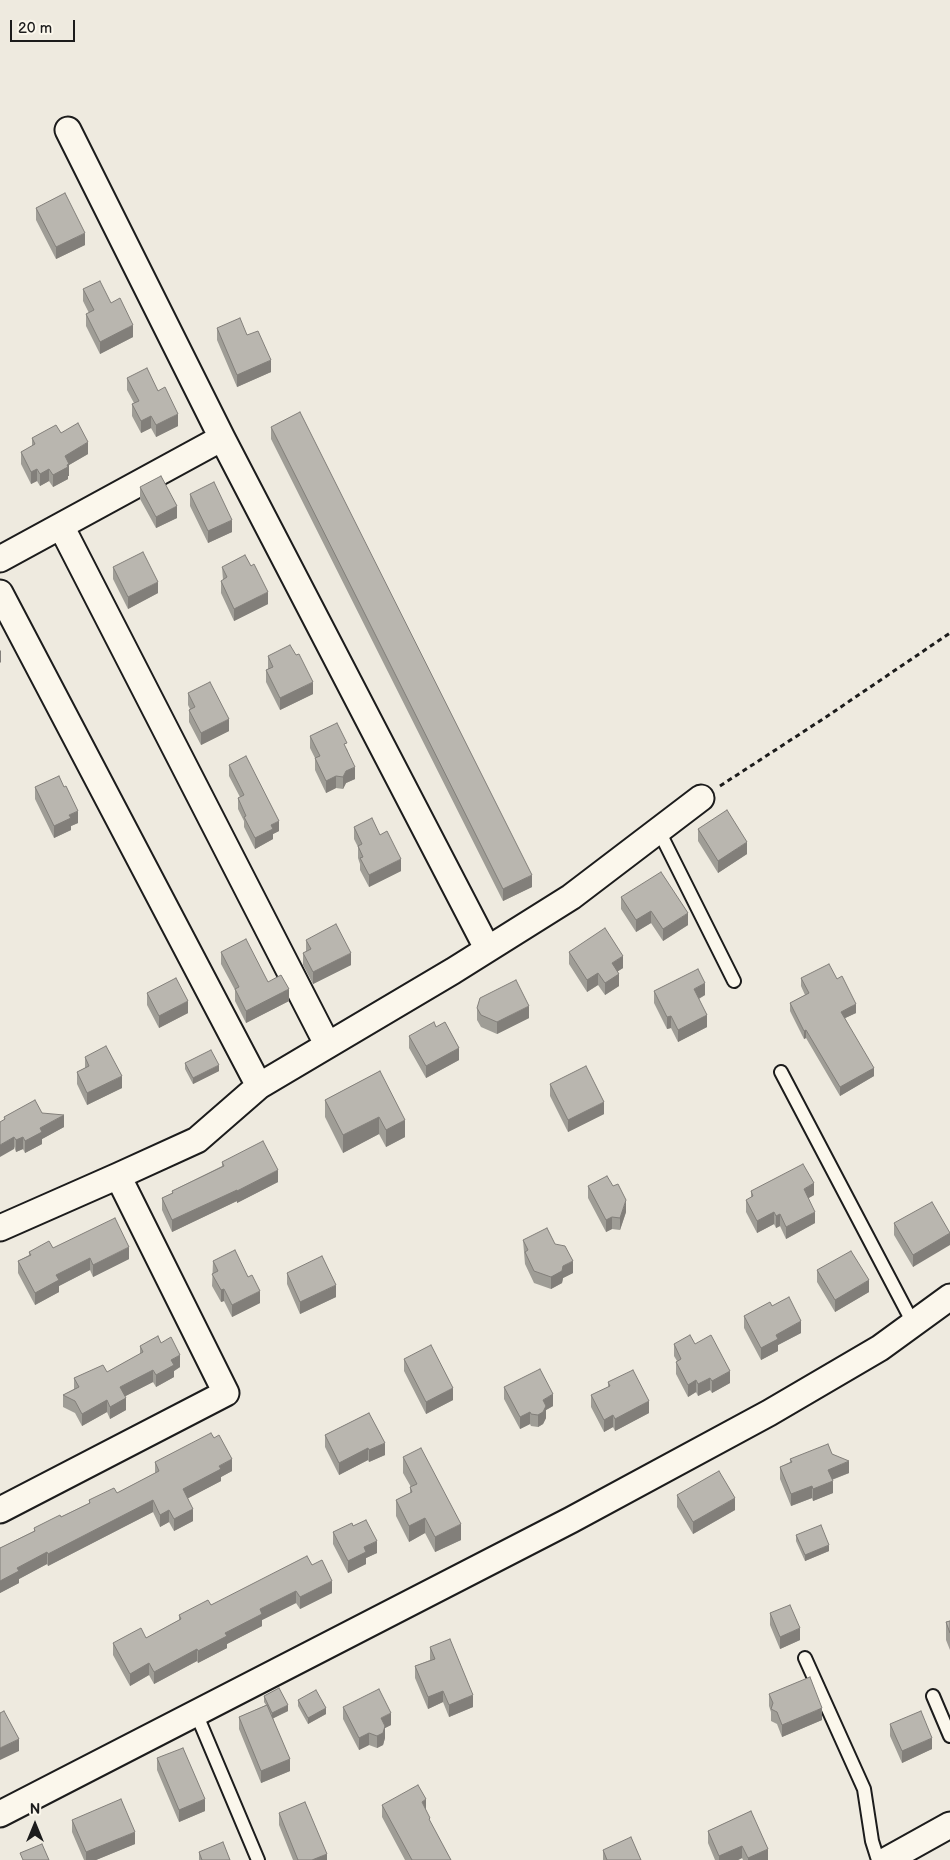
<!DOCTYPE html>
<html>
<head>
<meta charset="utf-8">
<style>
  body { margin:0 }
  #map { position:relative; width:950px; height:1860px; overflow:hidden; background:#eeeadf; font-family:"Balsamiq Sans",sans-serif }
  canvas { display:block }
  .north { position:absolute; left:10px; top:1800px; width:50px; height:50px; -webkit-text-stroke:4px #fbf7ec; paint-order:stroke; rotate:0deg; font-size:14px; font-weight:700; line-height:20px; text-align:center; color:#1c1c1c }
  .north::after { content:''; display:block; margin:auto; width:18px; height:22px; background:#1c1c1c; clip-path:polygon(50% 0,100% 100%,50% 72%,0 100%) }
  .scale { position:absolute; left:10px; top:20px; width:65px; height:22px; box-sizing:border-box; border:2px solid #1c1c1c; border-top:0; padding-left:6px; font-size:15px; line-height:18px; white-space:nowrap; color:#1c1c1c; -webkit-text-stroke:4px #fbf7ec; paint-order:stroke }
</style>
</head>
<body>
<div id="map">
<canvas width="950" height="1860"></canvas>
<div class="north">N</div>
<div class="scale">20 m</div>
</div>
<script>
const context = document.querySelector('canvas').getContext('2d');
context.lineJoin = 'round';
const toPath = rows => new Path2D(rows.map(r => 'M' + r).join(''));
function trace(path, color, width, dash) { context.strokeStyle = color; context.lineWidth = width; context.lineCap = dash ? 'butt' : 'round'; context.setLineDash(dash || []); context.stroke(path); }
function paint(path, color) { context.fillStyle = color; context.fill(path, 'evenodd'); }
const path = toPath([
  [720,786,826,717,950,633]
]);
const service = toPath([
  [659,831,734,981],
  [781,1072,913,1323],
  [805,1658,864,1789,872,1841,878,1860],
  [933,1696,950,1736],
  [196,1713,258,1860]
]);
const minor = toPath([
  [68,130,222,438,487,948],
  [61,526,327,1044],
  [0,559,222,438],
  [0,593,259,1086],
  [0,1228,118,1176,197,1140,259,1086,453,971,571,897,701,798],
  [0,1510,226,1393,118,1176],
  [0,1814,571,1520,769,1413,880,1348,950,1297],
  [887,1860,950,1825]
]);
const wall = toPath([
  [36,208,85,245,56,259,36,220],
  [83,289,111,303,133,337,100,354,86,326,86,314,89,313,83,301],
  [217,328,247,335,271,372,237,387,217,340],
  [127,378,158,391,178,426,156,437,151,428,141,433,132,416,132,404,134,403,127,390],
  [271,427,532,887,503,901,271,439],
  [61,433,88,454,69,465,69,476,68,476,68,479,53,487,49,481,40,486,37,481,31,484,21,464,21,452,32,446,32,438],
  [140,487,177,518,156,528,140,499],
  [190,494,232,532,208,543,190,506],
  [113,567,158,593,128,609,113,579],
  [222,567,268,604,234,621,221,593,221,581,223,580],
  [268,656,313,694,280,710,266,682,266,670,268,669],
  [188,693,229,731,201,745,189,722,189,710,190,709,188,705],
  [310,736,347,749,355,779,346,783,343,789,336,788,326,793,315,770,315,758,310,748],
  [229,765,279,831,273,834,273,839,255,849,244,827,244,821,238,809,238,798,240,797,229,776],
  [35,787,78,823,71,826,71,830,54,838,35,799],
  [354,827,380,835,401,871,369,887,360,870,360,864,358,858,358,847,354,839],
  [698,829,747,854,718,873,698,841],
  [621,897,688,925,663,941,651,923,636,932,621,909],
  [306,940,351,965,313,984,303,965,303,953,306,952],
  [221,952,268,982,289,1001,246,1023,235,1001,235,990,221,964],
  [569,952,623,968,618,971,619,986,605,995,598,985,587,992,569,964],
  [801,978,837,979,856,1013,845,1018,874,1076,840,1096,806,1038,804,1039,790,1011,790,1003,805,995,801,986],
  [654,991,705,995,699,999,707,1027,678,1042,671,1028,667,1029,654,1003],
  [147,993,188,1013,159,1028,147,1005],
  [477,1008,529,1018,497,1034,481,1027,477,1020],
  [436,1027,459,1060,426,1078,409,1048,409,1036],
  [85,1057,122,1088,87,1105,77,1084,77,1072,85,1068],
  [185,1063,219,1071,193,1084,185,1069],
  [380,1071,405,1137,386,1147,379,1134,343,1153,325,1117,325,1100],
  [550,1084,604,1114,568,1132,550,1096],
  [42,1113,64,1127,42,1139,42,1144,25,1153,23,1149,16,1152,4,1120,4,1117],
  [222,1162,278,1182,237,1203,237,1201,172,1232,162,1210,162,1198,172,1193,172,1191,222,1166],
  [588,1186,626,1212,620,1230,612,1229,606,1232,588,1198],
  [751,1191,814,1195,808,1198,815,1223,786,1239,780,1226,776,1228,774,1224,757,1233,746,1212,746,1200,751,1198],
  [894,1223,950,1232,913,1267,894,1235],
  [523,1240,555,1244,573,1273,563,1278,562,1283,551,1289,534,1283,525,1264],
  [53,1248,129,1259,93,1277,90,1270,59,1286,59,1292,35,1305,18,1273,18,1261,29,1255,29,1252],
  [213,1261,260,1303,232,1317,224,1301,221,1302,212,1286],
  [817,1270,869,1292,835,1312,817,1282],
  [287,1273,336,1297,300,1314,287,1284],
  [772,1306,801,1333,778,1345,778,1351,761,1360,744,1328,744,1316],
  [161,1343,180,1367,174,1371,174,1377,156,1387,153,1382,125,1396,126,1410,110,1419,107,1412,82,1426,75,1413,63,1407,63,1395,74,1389,74,1378,107,1372,140,1354,140,1346],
  [674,1344,695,1344,730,1383,712,1393,710,1390,698,1396,696,1392,688,1397,676,1374,676,1362,677,1361,674,1356],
  [404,1359,453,1400,426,1414,404,1371],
  [608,1382,649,1413,615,1431,613,1427,604,1432,591,1407,591,1395,608,1387],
  [504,1387,553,1406,546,1410,546,1418,543,1424,538,1427,531,1426,530,1424,520,1429,504,1399],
  [369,1413,385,1455,369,1462,368,1460,339,1475,325,1447,325,1435],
  [832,1454,849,1473,832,1480,833,1493,813,1501,812,1498,791,1506,780,1479,780,1467,790,1462,790,1459],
  [403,1457,461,1540,435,1552,425,1533,409,1542,396,1516,396,1500,410,1493,410,1487,411,1487,403,1473],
  [155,1462,232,1471,221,1477,221,1481,188,1498,193,1521,174,1531,169,1522,160,1527,153,1512,48,1566,47,1564,19,1579,19,1583,0,1593,0,1548,34,1531,34,1528,61,1517,89,1503,89,1500,117,1493,155,1473],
  [677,1495,735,1510,693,1534,677,1507],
  [353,1526,377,1553,366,1558,366,1564,348,1573,333,1544,333,1532],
  [796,1535,829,1551,805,1561,796,1541],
  [312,1565,332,1593,300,1609,296,1603,262,1620,262,1626,227,1644,227,1648,198,1663,197,1661,154,1684,149,1675,130,1686,113,1655,113,1643,146,1638,179,1620,179,1615,211,1605],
  [770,1613,800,1640,780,1649,770,1625],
  [950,1621,950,1650,946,1640,946,1622],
  [430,1647,473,1707,449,1717,443,1702,428,1709,415,1678,415,1666,430,1660],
  [769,1694,822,1720,782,1737,777,1724,771,1721,771,1712,769,1706],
  [264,1696,288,1711,273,1718,290,1771,261,1783,239,1729,239,1717,266,1705,264,1702],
  [298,1700,326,1714,308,1724,298,1706],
  [343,1707,391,1725,385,1728,385,1738,383,1745,377,1748,369,1745,359,1750,343,1719],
  [890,1724,932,1749,902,1763,890,1736],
  [157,1758,205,1811,179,1822,157,1770],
  [382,1805,426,1810,430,1822,451,1860,405,1860,382,1817],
  [751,1811,768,1860,743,1860,742,1858,738,1860,715,1860,708,1843,708,1831],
  [279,1813,327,1860,293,1860,279,1825],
  [72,1820,135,1844,96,1860,84,1860,72,1832],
  [603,1850,641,1860,603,1860],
  [199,1852,230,1860,199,1860]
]);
const shadedWall = toPath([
  [85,233,85,245,56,259,56,247],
  [133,325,133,337,100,354,100,342],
  [271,360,271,372,237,387,237,375],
  [178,414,178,426,156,437,156,425],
  [151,416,151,428,141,433,141,421],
  [88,442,88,454,69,465,69,476,68,476,68,479,53,487,53,475,65,456],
  [37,469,37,481,31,484,31,472],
  [49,469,49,481,40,486,40,474],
  [177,506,177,518,156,528,156,517],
  [232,520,232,532,208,543,208,531],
  [158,582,158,593,128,609,128,597],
  [268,592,268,604,234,621,234,609],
  [1,650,1,662,0,663,0,651],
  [313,682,313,694,280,710,280,698],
  [229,719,229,731,201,745,201,733],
  [355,767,355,779,346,783,343,789,343,777,346,771],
  [336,776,336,788,326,793,326,781],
  [78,811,78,823,71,826,71,830,54,838,54,826,69,815],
  [279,821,279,831,273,834,273,839,255,849,255,838,271,825],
  [747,842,747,854,718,873,718,861],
  [401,859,401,871,369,887,369,875],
  [532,875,532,887,503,901,503,889],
  [651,911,651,923,636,932,636,920],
  [688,913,688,925,663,941,663,929],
  [351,953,351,965,313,984,313,972],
  [623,956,623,968,612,975,612,963],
  [598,973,598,985,587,992,587,980],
  [619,974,619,986,605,995,605,983],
  [705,983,705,995,694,1001,694,989],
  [289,989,289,1001,246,1023,246,1011],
  [188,1001,188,1013,159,1028,159,1016],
  [856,1004,856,1013,841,1020,841,1012],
  [529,1006,529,1018,497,1034,497,1022],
  [707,1015,707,1027,678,1042,678,1030],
  [671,1016,671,1028,667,1029,667,1017],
  [806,1030,806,1038,804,1039,804,1031],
  [459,1048,459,1060,426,1078,426,1066],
  [219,1065,219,1071,193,1084,193,1078],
  [874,1068,874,1076,840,1096,840,1087],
  [122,1076,122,1088,87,1105,87,1093],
  [604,1102,604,1114,568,1132,568,1120],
  [64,1115,64,1127,42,1139,42,1144,25,1153,25,1141,40,1128],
  [379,1117,379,1134,343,1153,343,1135],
  [405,1120,405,1137,386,1147,386,1130],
  [14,1137,14,1149,0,1157,0,1145],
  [23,1137,23,1149,16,1152,16,1140],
  [278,1170,278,1182,237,1203,237,1191],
  [814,1183,814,1195,804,1201,804,1189],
  [237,1190,237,1201,172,1232,172,1220],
  [626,1200,626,1212,620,1230,620,1218],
  [774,1212,774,1224,757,1233,757,1221],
  [815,1212,815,1223,786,1239,786,1227],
  [780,1214,780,1226,776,1228,776,1216],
  [612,1217,612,1229,606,1232,606,1220],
  [950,1233,950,1245,913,1267,913,1255],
  [129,1247,129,1259,93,1277,93,1265],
  [90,1258,90,1270,59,1286,59,1292,35,1305,35,1293,56,1275],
  [573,1261,573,1273,563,1278,562,1283,551,1289,551,1277,563,1266],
  [869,1280,869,1292,835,1312,835,1300],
  [336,1285,336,1297,300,1314,300,1302],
  [224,1289,224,1301,221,1302,221,1290],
  [260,1291,260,1303,232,1317,232,1305],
  [801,1321,801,1333,778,1345,778,1351,761,1360,761,1348,776,1335],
  [180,1355,180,1367,174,1371,174,1377,156,1387,156,1375,171,1360],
  [153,1370,153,1382,120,1399,120,1387],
  [730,1371,730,1383,712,1393,712,1381],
  [710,1378,710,1390,698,1396,698,1384],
  [696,1380,696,1392,688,1397,688,1385],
  [453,1388,453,1400,426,1414,426,1402],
  [553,1394,553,1406,546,1410,546,1418,543,1424,538,1427,538,1415,543,1400],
  [126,1398,126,1410,110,1419,110,1407],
  [107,1400,107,1412,82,1426,82,1414],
  [649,1401,649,1413,615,1431,615,1419],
  [530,1412,530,1424,520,1429,520,1417],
  [613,1415,613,1427,604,1432,604,1420],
  [385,1443,385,1455,369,1462,369,1450],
  [368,1448,368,1460,339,1475,339,1463],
  [232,1459,232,1471,221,1477,221,1481,183,1501,183,1489,219,1466],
  [849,1461,849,1473,828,1481,828,1470],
  [833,1481,833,1493,813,1501,813,1489],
  [812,1486,812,1498,791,1506,791,1494],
  [735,1498,735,1510,693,1534,693,1522],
  [153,1500,153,1512,48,1566,48,1554],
  [193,1509,193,1521,174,1531,174,1519],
  [169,1510,169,1522,160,1527,160,1515],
  [425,1518,425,1533,409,1542,409,1526],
  [461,1524,461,1540,435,1552,435,1537],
  [377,1541,377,1553,366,1558,366,1564,348,1573,348,1561,364,1547],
  [829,1545,829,1551,805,1561,805,1555],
  [47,1552,47,1564,19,1579,19,1583,0,1593,0,1581,17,1568],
  [332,1581,332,1593,300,1609,300,1597],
  [296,1591,296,1603,262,1620,262,1626,227,1644,227,1648,198,1663,198,1651,260,1609],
  [800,1628,800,1640,780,1649,780,1637],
  [197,1649,197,1661,154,1684,154,1672],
  [149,1663,149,1675,130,1686,130,1674],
  [443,1691,443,1702,428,1709,428,1697],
  [473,1695,473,1707,449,1717,449,1705],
  [288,1705,288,1711,272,1719,272,1713],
  [326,1708,326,1714,308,1724,308,1718],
  [822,1708,822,1720,782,1737,782,1725],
  [391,1713,391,1725,385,1728,385,1738,383,1745,377,1748,377,1736,381,1718],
  [369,1733,369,1745,359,1750,359,1738],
  [932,1738,932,1749,902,1763,902,1751],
  [19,1739,19,1751,0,1760,0,1748],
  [290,1759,290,1771,261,1783,261,1771],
  [205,1799,205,1811,179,1822,179,1810],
  [426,1799,426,1811,422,1802],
  [135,1832,135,1844,96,1860,86,1860,86,1852],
  [742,1846,742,1858,738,1860,719,1860,719,1856],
  [768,1849,768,1860,748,1860,748,1858],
  [327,1854,327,1860,312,1860]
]);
const building = toPath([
  [65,193,85,233,56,247,36,208,65,193],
  [100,281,111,303,120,298,133,325,100,342,86,314,94,310,83,289,100,281],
  [240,318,247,335,258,331,271,360,237,375,217,328,240,318],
  [147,368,158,391,165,387,178,414,156,425,151,416,141,421,132,404,139,401,127,378,147,368],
  [300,412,532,875,503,889,271,427,300,412],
  [78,423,88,442,65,456,69,464,67,465,68,467,53,475,49,469,40,474,37,469,31,472,21,452,35,444,32,438,56,425,61,433,78,423],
  [161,476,177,506,156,517,140,487,161,476],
  [214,482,232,520,208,531,190,494,214,482],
  [143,552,158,582,128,597,113,567,143,552],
  [245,555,251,566,254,564,268,592,234,609,221,581,227,577,222,567,245,555],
  [290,645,296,655,299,654,313,682,280,698,266,670,273,667,268,656,290,645],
  [210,682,229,719,201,733,189,710,195,707,188,693,210,682],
  [337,723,347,743,344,744,355,767,346,771,343,777,336,776,326,781,315,758,320,756,310,736,337,723],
  [246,756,279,821,271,825,273,829,255,838,244,817,246,816,238,798,244,795,229,765,246,756],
  [59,776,64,787,66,786,78,811,69,815,71,818,54,826,35,787,59,776],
  [727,810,747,842,718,861,698,829,727,810],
  [372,818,380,835,387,831,401,859,369,875,360,858,363,857,358,846,362,844,354,827,372,818],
  [661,872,688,913,663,929,651,911,636,920,621,897,661,872],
  [336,924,351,953,313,972,303,953,311,949,306,940,336,924],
  [605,928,623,956,612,963,619,974,605,983,598,973,587,980,569,952,605,928],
  [246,939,268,982,281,975,289,989,246,1011,235,989,239,987,221,952,246,939],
  [829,964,837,979,842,976,856,1004,841,1012,874,1068,840,1087,806,1030,804,1031,790,1003,809,993,801,978,829,964],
  [698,969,705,983,694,989,707,1015,678,1030,671,1016,667,1017,654,991,698,969],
  [176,978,188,1001,159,1016,147,993,176,978],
  [516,980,529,1006,497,1022,481,1015,477,1008,480,998,516,980],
  [434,1022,436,1027,445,1022,459,1048,426,1066,409,1036,434,1022],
  [106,1046,122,1076,87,1093,77,1072,89,1066,85,1057,106,1046],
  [211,1050,219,1065,193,1078,185,1063,211,1050],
  [586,1066,604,1102,568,1120,550,1084,586,1066],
  [380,1071,405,1120,386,1130,379,1117,343,1135,325,1100,380,1071],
  [35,1100,42,1113,64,1115,40,1128,42,1132,25,1141,23,1137,16,1140,14,1137,0,1145,0,1122,5,1119,4,1117,35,1100],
  [263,1141,278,1170,237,1191,237,1190,172,1220,162,1198,173,1193,172,1191,224,1166,222,1162,263,1141],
  [803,1164,814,1183,804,1189,815,1212,786,1227,780,1214,776,1216,774,1212,757,1221,746,1200,753,1196,751,1191,803,1164],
  [607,1176,613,1186,618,1184,626,1200,620,1218,612,1217,606,1220,588,1186,607,1176],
  [932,1202,950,1233,913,1255,894,1223,932,1202],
  [115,1218,129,1247,93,1265,90,1258,56,1275,59,1280,35,1293,18,1261,31,1255,29,1252,49,1241,53,1248,115,1218],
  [547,1228,555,1244,565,1246,573,1261,563,1266,562,1271,551,1277,534,1271,525,1252,528,1250,523,1240,547,1228],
  [235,1250,248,1277,252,1275,260,1291,232,1305,224,1289,221,1290,212,1274,218,1271,213,1261,235,1250],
  [851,1251,869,1280,835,1300,817,1270,851,1251],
  [322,1256,336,1285,300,1302,287,1273,322,1256],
  [789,1297,801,1321,776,1335,778,1339,761,1348,744,1316,770,1302,772,1306,789,1297],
  [690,1335,695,1344,711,1335,730,1371,712,1381,710,1378,698,1384,696,1380,688,1385,676,1362,681,1359,674,1344,690,1335],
  [158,1336,161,1343,171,1337,180,1355,171,1360,174,1365,156,1375,153,1370,120,1387,126,1398,110,1407,107,1400,82,1414,75,1401,63,1395,79,1387,74,1378,103,1365,107,1372,143,1352,140,1346,158,1336],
  [431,1345,453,1388,426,1402,404,1359,431,1345],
  [540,1369,553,1394,543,1400,546,1406,543,1412,538,1415,531,1414,530,1412,520,1417,504,1387,540,1369],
  [633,1370,649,1401,615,1419,613,1415,604,1420,591,1395,610,1386,608,1382,633,1370],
  [369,1413,385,1443,369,1450,368,1448,339,1463,325,1435,369,1413],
  [211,1433,214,1438,219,1435,232,1459,219,1466,221,1469,183,1489,193,1509,174,1519,169,1510,160,1515,153,1500,48,1554,47,1552,17,1568,19,1571,0,1581,0,1548,35,1531,34,1528,60,1515,61,1517,90,1503,89,1500,114,1488,117,1493,159,1471,155,1462,211,1433],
  [828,1444,832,1454,849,1461,828,1470,833,1481,813,1489,812,1486,791,1494,780,1467,792,1462,790,1459,828,1444],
  [421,1448,461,1524,435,1537,425,1518,409,1526,396,1500,412,1492,410,1487,417,1484,403,1457,421,1448],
  [719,1471,735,1498,693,1522,677,1495,719,1471],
  [366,1520,377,1541,364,1547,366,1552,348,1561,333,1532,352,1523,353,1526,366,1520],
  [821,1525,829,1545,805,1555,796,1535,821,1525],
  [307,1556,312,1565,322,1560,332,1581,300,1597,296,1591,260,1609,262,1614,225,1633,227,1636,198,1651,197,1649,154,1672,149,1663,130,1674,113,1643,141,1628,146,1638,181,1619,179,1615,208,1600,211,1605,307,1556],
  [790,1605,800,1628,780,1637,770,1613,790,1605],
  [950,1621,950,1633,946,1622,950,1621],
  [450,1639,473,1695,449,1705,443,1691,428,1697,415,1666,435,1659,430,1647,450,1639],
  [810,1677,822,1708,782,1725,777,1712,771,1709,773,1703,769,1694,810,1677],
  [279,1688,288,1705,272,1713,264,1696,279,1688],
  [379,1689,391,1713,381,1718,385,1726,383,1733,377,1736,369,1733,359,1738,343,1707,379,1689],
  [316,1690,326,1708,308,1718,298,1700,316,1690],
  [267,1705,290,1759,261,1771,239,1717,267,1705],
  [4,1711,19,1739,0,1748,0,1713,4,1711],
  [921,1711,932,1738,902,1751,890,1724,921,1711],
  [183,1748,205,1799,179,1810,157,1758,183,1748],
  [418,1785,426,1799,422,1802,430,1818,429,1819,451,1860,412,1860,382,1805,418,1785],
  [121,1799,135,1832,86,1852,72,1820,121,1799],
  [305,1802,327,1854,312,1860,298,1860,279,1813,305,1802],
  [751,1811,768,1849,748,1858,742,1846,719,1856,708,1831,751,1811],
  [631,1837,641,1860,607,1860,603,1850,631,1837],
  [223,1842,230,1860,202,1860,199,1852,223,1842],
  [42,1844,49,1860,23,1860,20,1853,42,1844]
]);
trace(service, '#1c1c1c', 16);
trace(minor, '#1c1c1c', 29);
trace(path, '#1c1c1c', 3, [5, 4]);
trace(service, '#fbf7ec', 12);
trace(minor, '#fbf7ec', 25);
paint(wall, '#9f9d96');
paint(shadedWall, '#827f7a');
paint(building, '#b9b6af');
trace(building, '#827f7a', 1);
</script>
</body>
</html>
